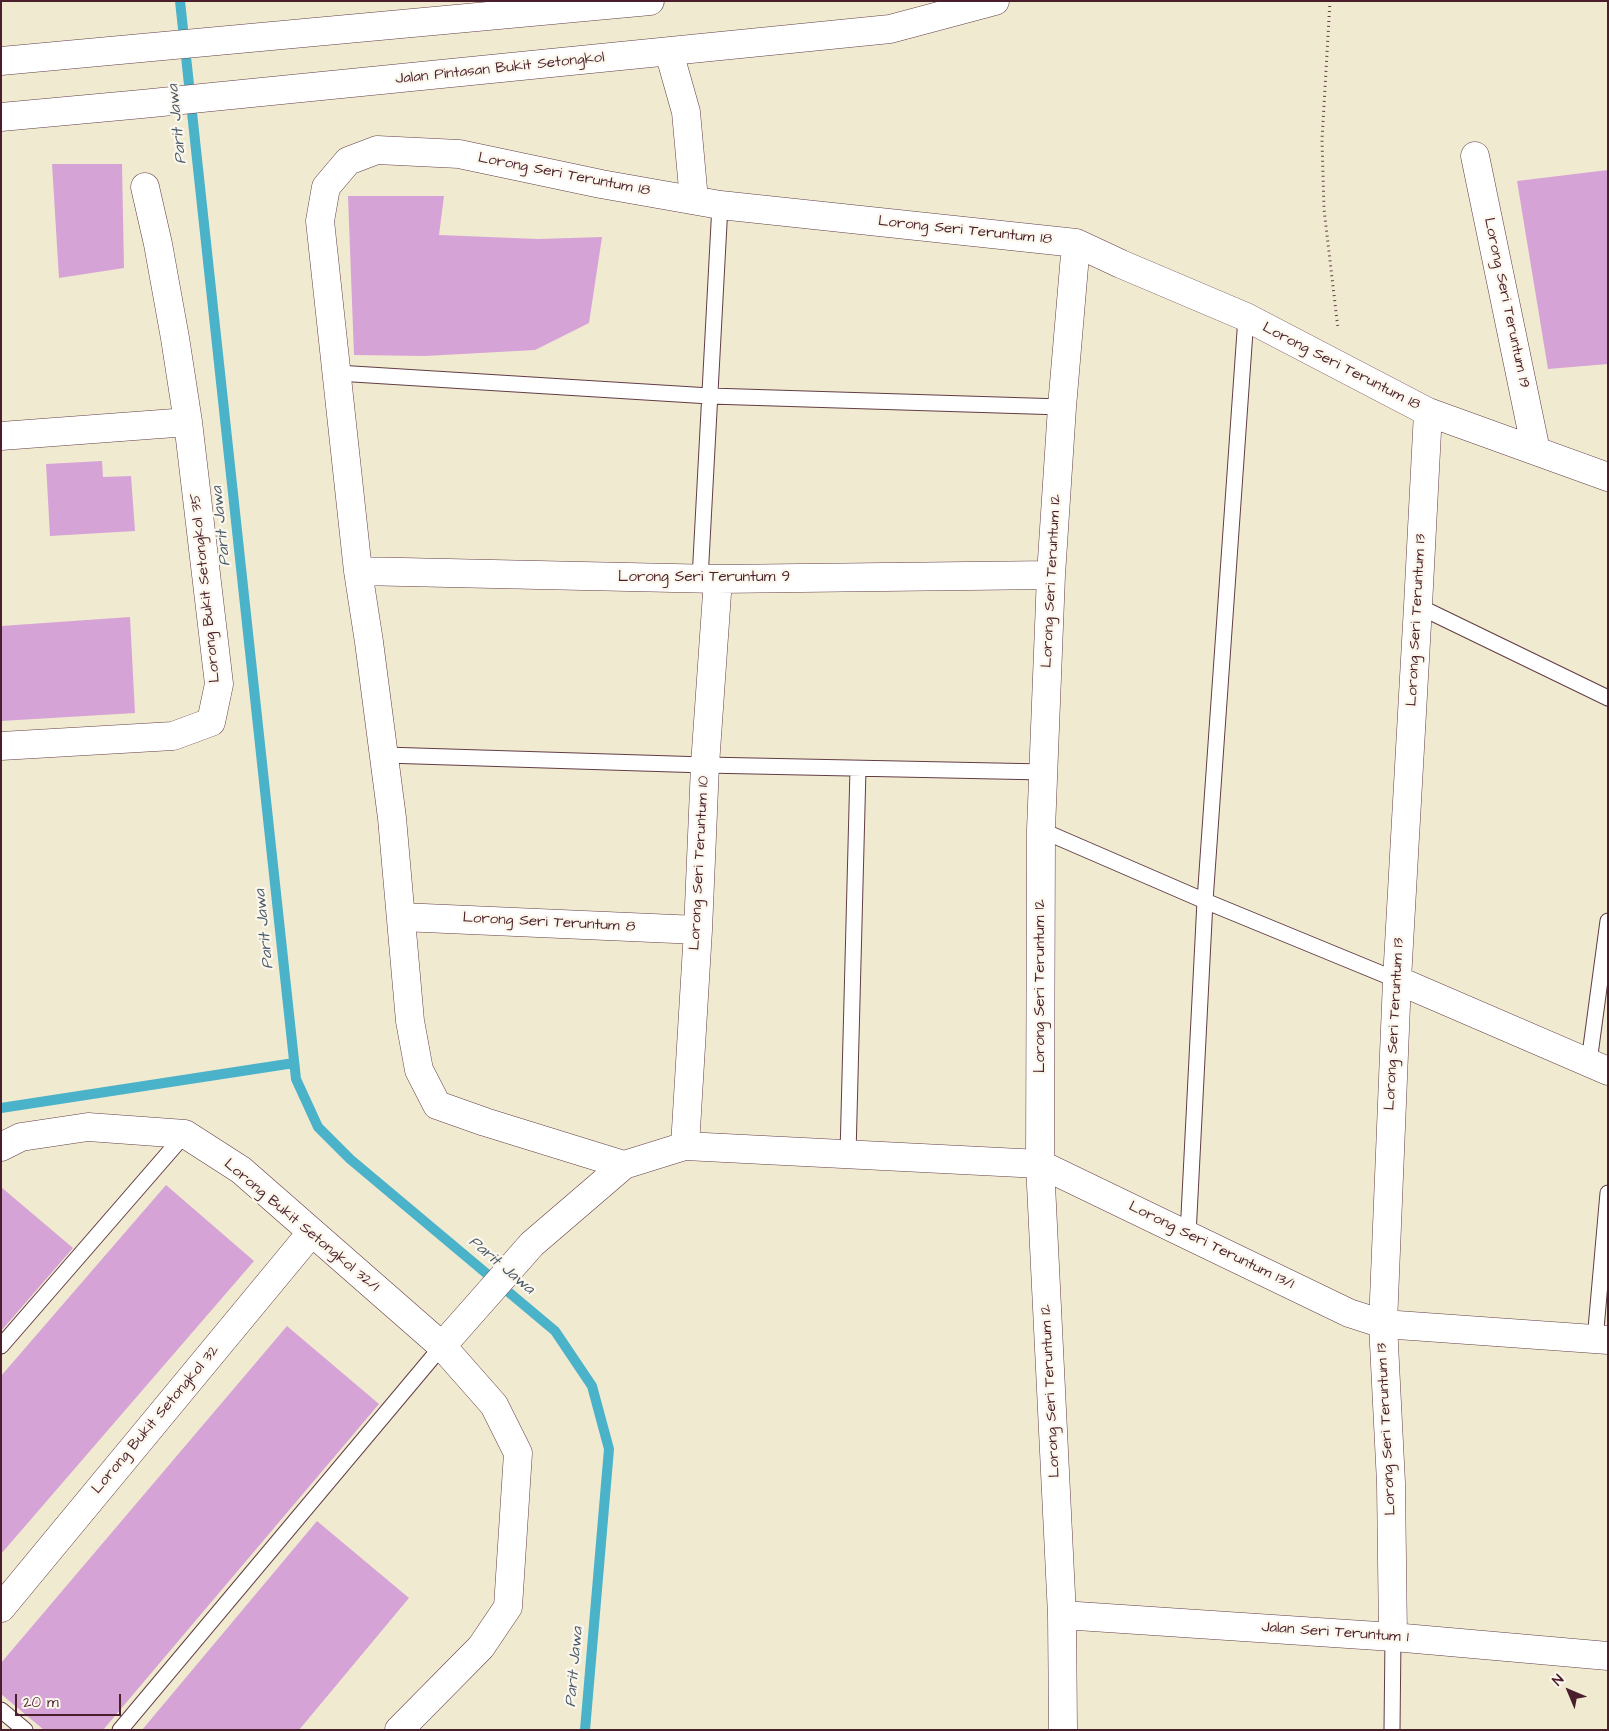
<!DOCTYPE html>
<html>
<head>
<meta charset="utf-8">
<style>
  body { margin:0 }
  #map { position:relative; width:1609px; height:1731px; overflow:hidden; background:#f0ead1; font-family:"Architects Daughter",sans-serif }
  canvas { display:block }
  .frame { position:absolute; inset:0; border:2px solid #4a1f2b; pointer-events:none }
  .north { position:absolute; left:1544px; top:1666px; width:50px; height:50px; -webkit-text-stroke:4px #fbf7ec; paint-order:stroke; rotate:315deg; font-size:14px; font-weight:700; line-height:20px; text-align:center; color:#4a1f2b }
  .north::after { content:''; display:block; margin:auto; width:18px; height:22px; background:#4a1f2b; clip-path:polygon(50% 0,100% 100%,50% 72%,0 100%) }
  .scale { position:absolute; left:15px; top:1694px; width:106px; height:22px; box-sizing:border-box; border:2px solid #4a1f2b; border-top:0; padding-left:6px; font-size:15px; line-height:18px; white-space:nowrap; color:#4a1f2b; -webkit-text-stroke:4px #fbf7ec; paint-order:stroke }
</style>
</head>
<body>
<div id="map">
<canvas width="1609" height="1731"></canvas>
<div class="frame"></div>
<div class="north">N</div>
<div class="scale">20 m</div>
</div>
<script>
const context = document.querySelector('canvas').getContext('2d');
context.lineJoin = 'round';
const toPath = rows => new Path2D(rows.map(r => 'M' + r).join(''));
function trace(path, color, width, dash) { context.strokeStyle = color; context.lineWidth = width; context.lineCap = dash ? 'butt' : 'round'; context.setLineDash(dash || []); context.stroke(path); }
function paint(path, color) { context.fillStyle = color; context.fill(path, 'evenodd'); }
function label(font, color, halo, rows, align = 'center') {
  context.font = font + ' "Architects Daughter",sans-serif'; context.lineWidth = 4.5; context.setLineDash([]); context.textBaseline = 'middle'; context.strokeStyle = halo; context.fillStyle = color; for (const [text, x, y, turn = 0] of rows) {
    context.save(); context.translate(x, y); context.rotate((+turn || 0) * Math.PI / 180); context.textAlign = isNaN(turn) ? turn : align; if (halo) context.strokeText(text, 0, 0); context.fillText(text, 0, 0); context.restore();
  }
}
const stream = toPath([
  [180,1,296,1079,318,1127,350,1159,555,1331,592,1386,609,1449,585,1730],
  [1,1108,294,1063]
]);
const building = toPath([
  [52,164,122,164,124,268,59,278],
  [1608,170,1608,364,1548,369,1517,181],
  [348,196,444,196,439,235,538,239,602,237,589,323,535,350,425,356,354,355],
  [102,461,103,477,131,476,135,531,50,536,46,464],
  [130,617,135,713,1,721,1,626],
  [166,1185,254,1261,1,1554,1,1376],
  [1,1187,73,1248,1,1331],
  [287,1326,379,1404,103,1730,44,1730,1,1694,1,1663],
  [317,1521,409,1598,299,1730,142,1730]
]);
const path = toPath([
  [1330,1,1322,140,1324,209,1338,329]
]);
const lane = toPath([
  [337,373,710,396,1062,407],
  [700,579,720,205],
  [1418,606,1608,698],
  [385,755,705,765,1044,772],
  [1041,830,1205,901,1397,980],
  [1589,1062,1608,921],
  [848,1154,858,769],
  [1188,1235,1205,901,1246,317],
  [1595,1340,1608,1193],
  [1,1346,185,1134],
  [1,1710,25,1730],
  [120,1730,442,1346],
  [1392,1730,1393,1637]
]);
const street = toPath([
  [669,52,686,112,694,200],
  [1475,156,1536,451],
  [1,436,188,422],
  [358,571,718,579,1051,575],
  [1,746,173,736,211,722,219,684,188,422,175,338,158,244,145,187],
  [401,917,698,930],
  [1397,980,1608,1071],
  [685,1146,698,930,705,765,718,579],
  [1,1147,21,1137,88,1127,185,1134,241,1170,442,1346,494,1405,518,1453,508,1607,481,1647,399,1730],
  [624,1165,485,1122,437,1105,419,1070,410,1021,392,818,369,642,358,571,320,221,326,187,348,161,377,150,459,154,601,184,720,205,1076,243,1121,264,1246,317,1428,412,1608,477],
  [442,1346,532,1244,624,1165,685,1146,1040,1164,1349,1313,1383,1324,1608,1340],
  [1,1608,311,1233],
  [1062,1615,1393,1637,1608,1656],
  [1393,1637,1391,1483,1383,1324,1397,980,1418,606,1428,412],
  [1063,1730,1062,1615,1040,1164,1041,830,1051,575,1062,407,1076,243]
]);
const secondary = toPath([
  [1,61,650,1],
  [1,117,142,104,890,29,995,1]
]);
const streetNames = [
  ["Jalan Pintasan Bukit Setongkol",500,69,-6],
  ["Lorong Seri Teruntum 18",564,175,11],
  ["Lorong Seri Teruntum 18",965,231,6],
  ["Lorong Seri Teruntum 19",1506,303,78],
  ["Lorong Seri Teruntum 18",1341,367,27],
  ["Lorong Seri Teruntum 9",704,578],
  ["Lorong Seri Teruntum 12",1052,581,-87],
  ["Lorong Bukit Setongkol 35",206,588,-96],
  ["Lorong Seri Teruntum 13",1417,620,-87],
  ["Lorong Seri Teruntum 10",700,863,-87],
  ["Lorong Seri Teruntum 8",549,923,3],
  ["Lorong Seri Teruntum 12",1041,986,-90],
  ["Lorong Seri Teruntum 13",1395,1024,-87],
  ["Lorong Bukit Setongkol 32/1",301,1226,40],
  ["Lorong Seri Teruntum 13/1",1211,1246,26],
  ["Lorong Seri Teruntum 12",1051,1391,-93],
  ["Lorong Bukit Setongkol 32",156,1420,-50],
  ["Lorong Seri Teruntum 13",1387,1429,-93],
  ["Jalan Seri Teruntum 1",1335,1633,4]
];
const waterNames = [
  ["Parit Jawa",178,124,-96],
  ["Parit Jawa",222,526,-96],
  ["Parit Jawa",265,929,-96],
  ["Parit Jawa",501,1266,40],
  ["Parit Jawa",575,1667,-85]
];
trace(stream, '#4ab2c9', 10);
paint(building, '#d6a3d6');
trace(lane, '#633d44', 17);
trace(street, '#633d44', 29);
trace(secondary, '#633d44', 29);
trace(path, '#633d44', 3, [1, 4]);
trace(lane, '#fff', 15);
trace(street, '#fff', 28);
trace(secondary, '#fff', 28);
label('15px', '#4a1f2b', '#fbf7ec', streetNames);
label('italic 16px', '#4a5a6a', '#fbf7ec', waterNames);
</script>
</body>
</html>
